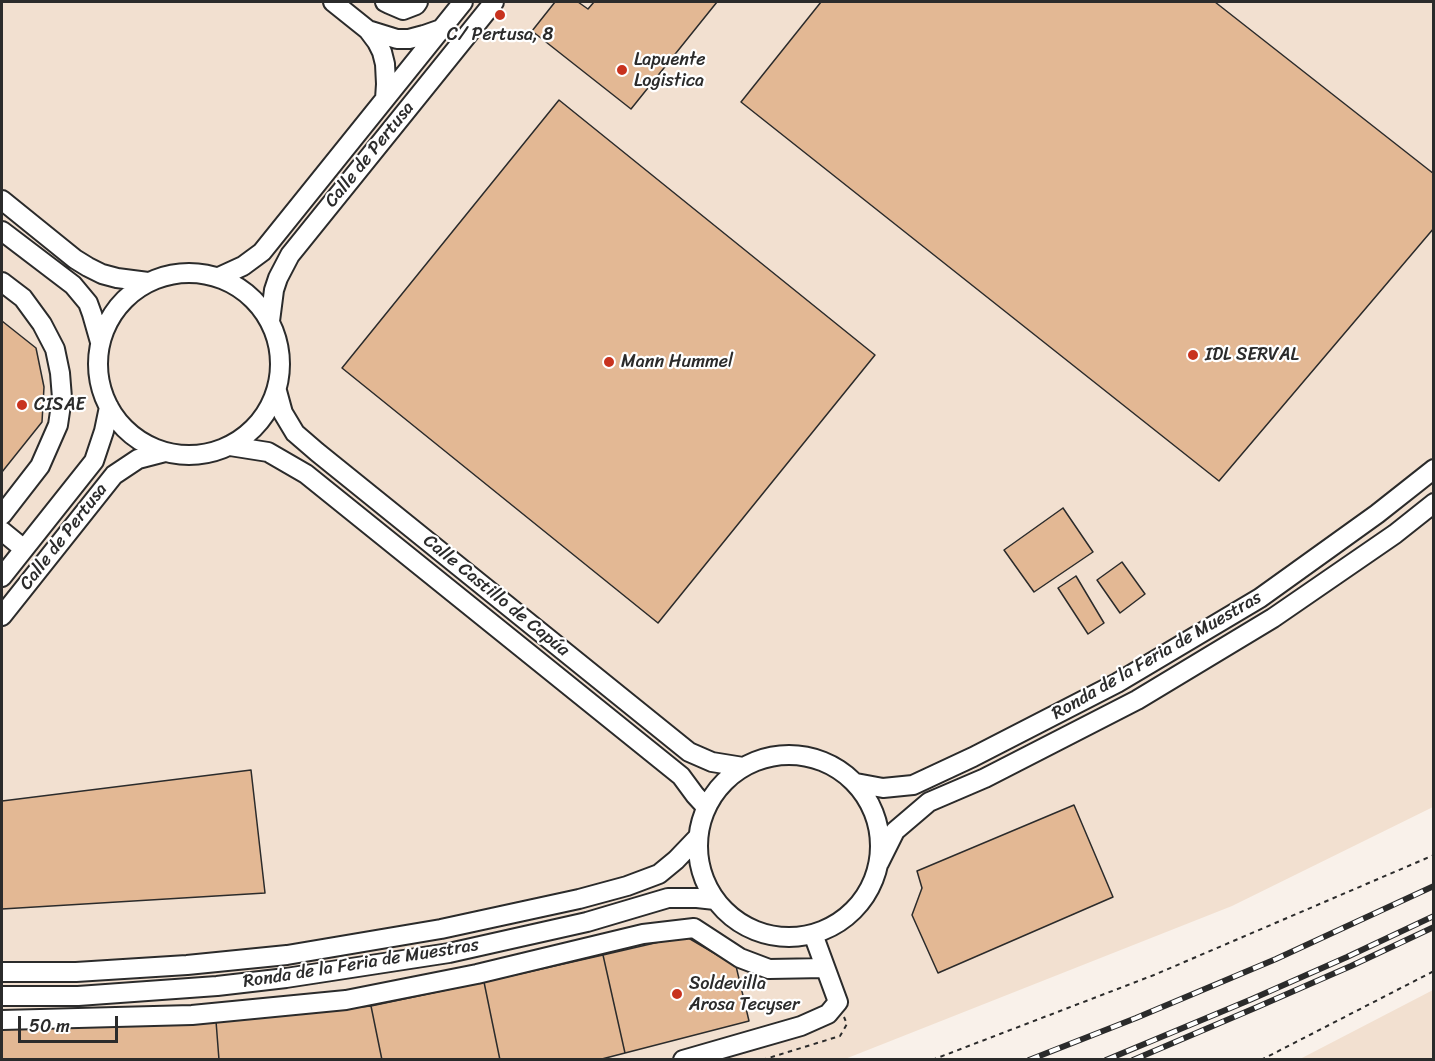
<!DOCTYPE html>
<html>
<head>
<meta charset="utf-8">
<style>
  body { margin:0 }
  #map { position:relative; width:1435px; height:1061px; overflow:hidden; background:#f9f1ea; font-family:Sriracha,sans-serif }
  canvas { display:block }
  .frame { position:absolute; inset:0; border:3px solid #2b2b2b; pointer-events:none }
  .scale { position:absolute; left:18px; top:1016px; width:100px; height:27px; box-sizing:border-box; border:3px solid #2b2b2b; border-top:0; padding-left:8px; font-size:18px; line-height:21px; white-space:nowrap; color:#2b2b2b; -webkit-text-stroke:4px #fff; paint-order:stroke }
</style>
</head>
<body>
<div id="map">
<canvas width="1435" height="1061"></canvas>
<div class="frame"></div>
<div class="scale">50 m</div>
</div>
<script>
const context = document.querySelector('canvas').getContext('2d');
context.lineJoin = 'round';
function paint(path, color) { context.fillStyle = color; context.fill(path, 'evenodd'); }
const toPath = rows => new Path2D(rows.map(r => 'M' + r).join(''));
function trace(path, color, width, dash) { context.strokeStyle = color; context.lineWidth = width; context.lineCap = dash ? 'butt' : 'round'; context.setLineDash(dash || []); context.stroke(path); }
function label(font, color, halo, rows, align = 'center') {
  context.font = font + ' Sriracha,sans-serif'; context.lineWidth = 4.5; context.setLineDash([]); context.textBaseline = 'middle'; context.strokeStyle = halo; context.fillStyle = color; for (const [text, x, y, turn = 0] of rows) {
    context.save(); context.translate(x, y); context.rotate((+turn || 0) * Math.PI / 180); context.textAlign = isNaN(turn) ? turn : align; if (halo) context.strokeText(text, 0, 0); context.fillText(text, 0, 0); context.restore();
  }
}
const built = toPath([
  [2,2,1433,2,1433,807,1232,906,845,1059,2,1060],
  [1433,990,1433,1059,1300,1059]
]);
const building = toPath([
  [555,2,578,2,588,9,594,2,717,2,631,109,532,31,555,2],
  [821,2,1215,2,1434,174,1434,228,1219,481,741,102,821,2],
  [559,100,875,355,658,623,342,368,559,100],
  [2,321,36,348,44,387,42,422,2,472,2,321],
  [1063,508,1093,552,1034,592,1004,550,1063,508],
  [1122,562,1145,594,1120,613,1097,580,1122,562],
  [1076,576,1104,623,1088,634,1058,588,1076,576],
  [251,770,265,893,2,909,2,801,251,770],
  [1074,805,1113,897,938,973,912,915,922,888,917,871,1074,805],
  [685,936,736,966,749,1021,625,1053,603,955,685,936],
  [603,955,625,1053,598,1060,500,1060,484,982,603,955],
  [484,982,500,1060,382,1060,371,1006,484,982],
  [371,1006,382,1060,219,1060,216,1021,371,1006],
  [216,1021,219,1060,2,1060,2,1027,216,1021]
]);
const path = toPath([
  [762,1060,840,1036,847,1024,844,1017],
  [932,1060,1154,975,1434,855],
  [1261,1060,1434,971]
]);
const minor = toPath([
  [333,2,368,30,377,42,382,52,385,64,386,84,385,99],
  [385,2,389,4,403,10,416,5,418,2],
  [368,30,397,39,409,39,424,35,441,29],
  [2,200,75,259,88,267,102,274,117,278,148,282],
  [2,231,73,285,88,303,92,314,100,342],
  '98 364a91 91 0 1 1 182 0a91 91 0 1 1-182 0Z',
  [219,277,243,266,262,252,463,2],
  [2,282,23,298,42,324,55,349,60,373,62,398,58,425,40,466,2,515],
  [270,321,274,290,278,278,290,255,494,2],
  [277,391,283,413,295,433,317,452,689,752,712,762,743,767],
  [230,446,268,452,306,474,681,776,695,795,706,807],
  [2,531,24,549],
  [2,577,94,461,104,431,109,407],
  [2,616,114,475,138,459,165,452],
  '698 846a91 91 0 1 1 182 0a91 91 0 1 1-182 0Z',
  [856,783,883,788,913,785,973,757,1117,683,1260,598,1377,514,1434,469],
  [879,863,895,831,929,802,985,778,1137,700,1273,618,1395,534,1434,503],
  [2,972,76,972,187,965,287,955,441,929,579,899,627,886,659,874,676,860,698,837],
  [2,996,78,996,217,986,286,978,449,953,587,922,668,898,697,898,715,900],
  [2,1020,192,1015,346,1000,477,974,643,934,694,928,740,958,769,969,825,968],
  [683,1060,801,1026,828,1014,838,1002,813,934]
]);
const rail = toPath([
  [1029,1060,1136,1018,1276,959,1434,886],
  [1106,1060,1252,999,1347,957,1434,916],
  [1133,1060,1255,1008,1351,966,1434,927]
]);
const markers = [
  [500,15,6,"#c8321e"],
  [622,70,6,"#c8321e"],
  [1193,355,6,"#c8321e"],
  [609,362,6,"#c8321e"],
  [22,405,6,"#c8321e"],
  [677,994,6,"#c8321e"]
];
const poiNames = [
  ["C/ Pertusa, 8",500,35,"center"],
  ["Lapuente",634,60],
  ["Logistica",634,81],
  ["IDL SERVAL",1205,355],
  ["Mann Hummel",621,362],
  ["CISAE",34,405],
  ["Soldevilla",689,984],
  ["Arosa Tecyser",689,1005]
];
const streetNames = [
  ["Calle de Pertusa",370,155,-51],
  ["Calle de Pertusa",64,537,-52],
  ["Calle Castillo de Capúa",496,596,39],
  ["Ronda de la Feria de Muestras",1157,656,-30],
  ["Ronda de la Feria de Muestras",361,964,-9]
];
paint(built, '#f2e0d0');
paint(building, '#e3b894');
trace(building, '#2b2b2b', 1.5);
trace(minor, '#2b2b2b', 22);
trace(path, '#2b2b2b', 2, [4.5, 4.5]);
trace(minor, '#fff', 18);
trace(rail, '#2b2b2b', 6);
trace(rail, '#fff', 4, [11]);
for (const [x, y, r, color] of markers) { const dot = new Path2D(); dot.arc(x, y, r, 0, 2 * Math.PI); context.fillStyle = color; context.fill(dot); trace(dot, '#fff', 2); }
label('18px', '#2b2b2b', '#fff', poiNames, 'left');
label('18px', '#2b2b2b', '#fff', streetNames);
</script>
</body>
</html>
